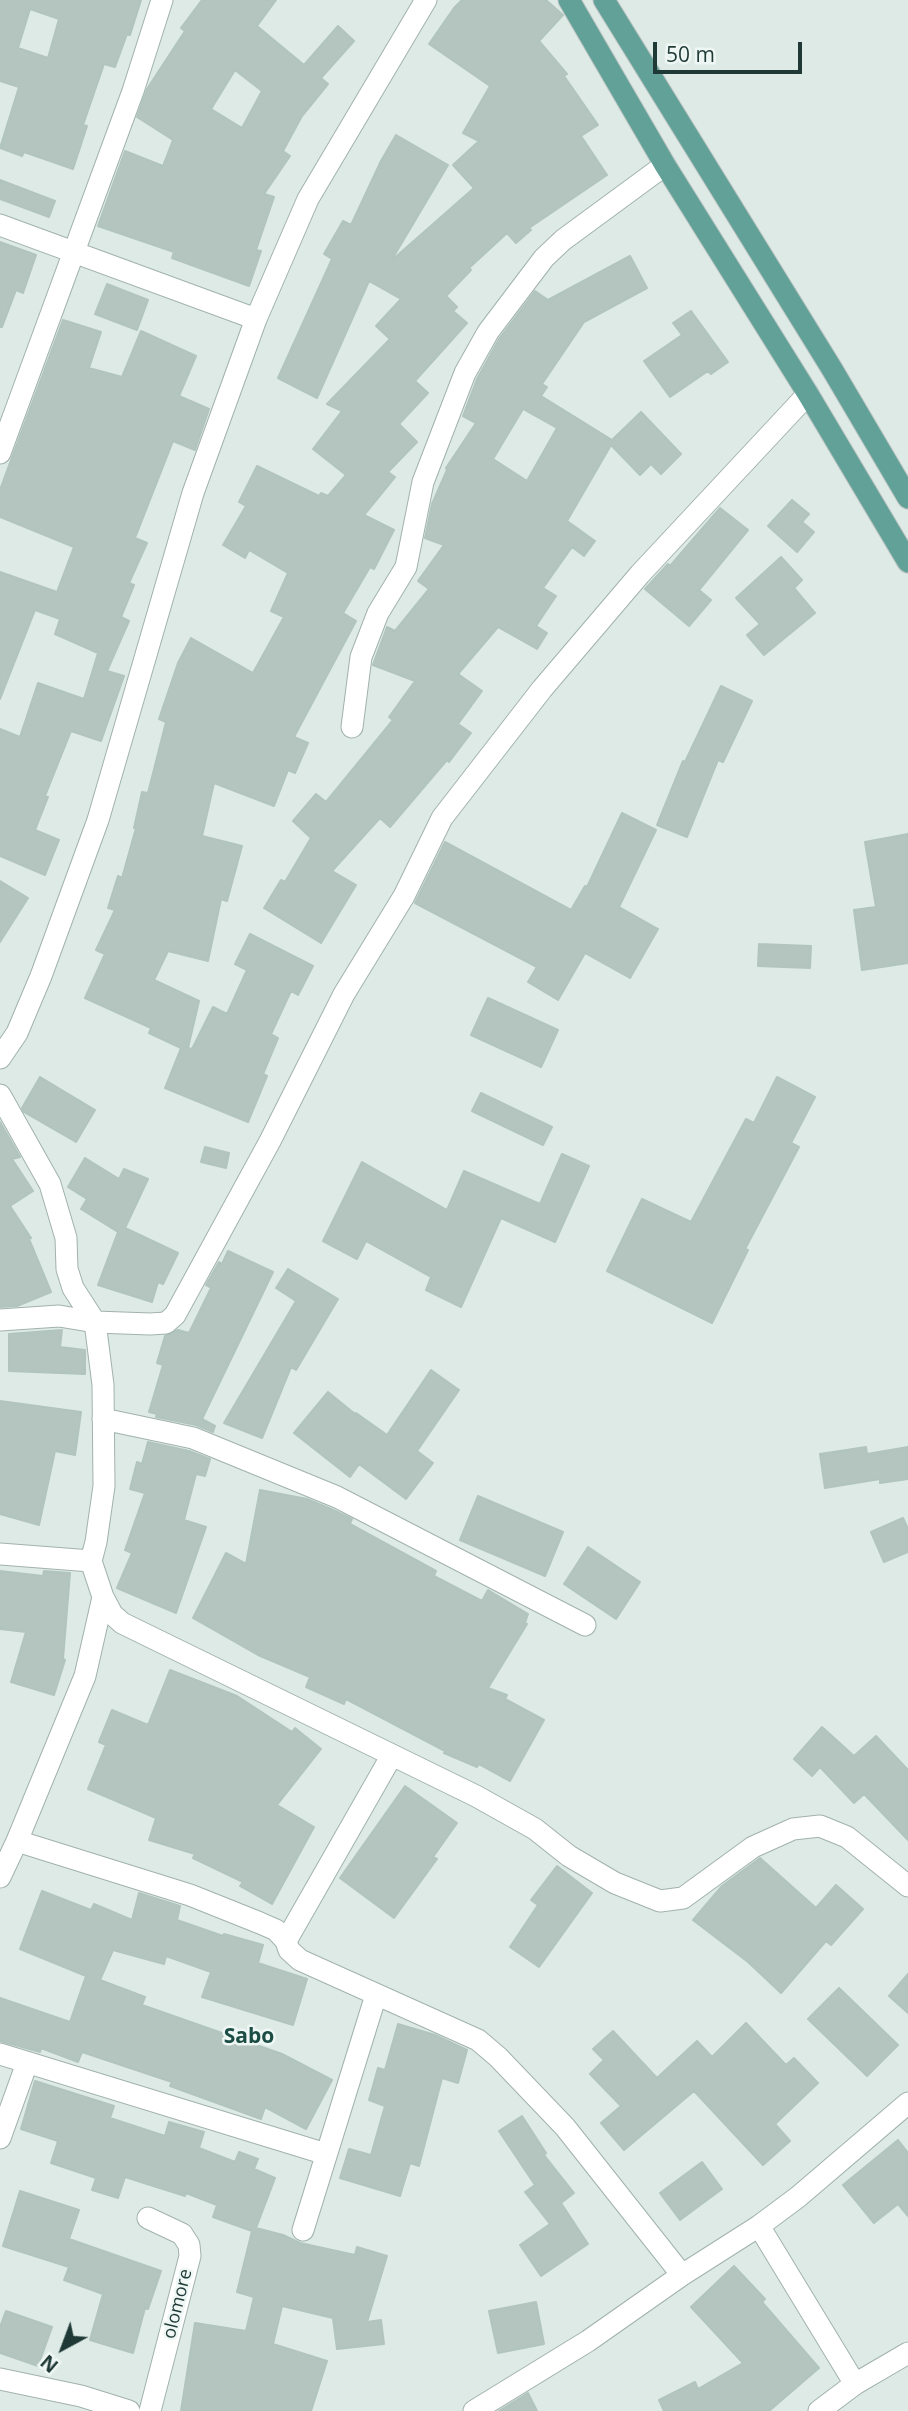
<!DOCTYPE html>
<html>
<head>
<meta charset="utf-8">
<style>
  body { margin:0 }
  #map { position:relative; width:908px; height:2411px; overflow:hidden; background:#deeae6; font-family:"Open Sans",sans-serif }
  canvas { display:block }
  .north { position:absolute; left:28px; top:2313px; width:70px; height:70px; -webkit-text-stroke:5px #eff7f4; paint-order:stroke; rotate:221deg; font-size:19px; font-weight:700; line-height:28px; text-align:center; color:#1f3a36 }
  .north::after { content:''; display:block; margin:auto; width:24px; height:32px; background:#1f3a36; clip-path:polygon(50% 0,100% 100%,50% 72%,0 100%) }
  .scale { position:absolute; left:653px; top:42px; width:149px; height:32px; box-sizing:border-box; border:4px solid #1f3a36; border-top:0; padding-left:9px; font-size:21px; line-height:24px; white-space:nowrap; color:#1f3a36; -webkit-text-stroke:5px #eff7f4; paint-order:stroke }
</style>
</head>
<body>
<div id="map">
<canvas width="908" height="2411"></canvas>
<div class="north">N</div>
<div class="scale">50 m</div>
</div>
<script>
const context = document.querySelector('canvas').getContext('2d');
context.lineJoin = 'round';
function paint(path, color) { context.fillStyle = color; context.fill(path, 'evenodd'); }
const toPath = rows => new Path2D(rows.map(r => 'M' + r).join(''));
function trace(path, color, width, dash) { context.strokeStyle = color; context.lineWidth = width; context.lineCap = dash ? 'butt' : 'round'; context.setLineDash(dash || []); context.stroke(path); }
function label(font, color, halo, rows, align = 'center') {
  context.font = font + ' "Open Sans",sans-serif'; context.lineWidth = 5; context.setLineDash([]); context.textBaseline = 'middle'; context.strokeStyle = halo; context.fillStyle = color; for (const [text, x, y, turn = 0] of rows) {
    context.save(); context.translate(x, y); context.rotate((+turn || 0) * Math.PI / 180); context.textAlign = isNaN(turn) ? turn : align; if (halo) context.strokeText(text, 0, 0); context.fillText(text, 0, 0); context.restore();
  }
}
const building = toPath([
  [0,0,141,0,130,35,127,34,115,67,104,64,83,125,87,126,73,169,24,152,22,156,0,148,19,87,0,81,0,0],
  [30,9,59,19,48,58,18,48,30,9],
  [202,0,276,0,257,26,304,65,338,26,354,41,321,78,328,84,302,116,283,151,290,156,264,194,274,197,256,250,261,251,249,286,172,258,174,252,98,226,125,151,163,166,173,140,137,117,147,89,185,31,181,28,202,0],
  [235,70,262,91,242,128,211,109,235,70],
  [462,0,546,0,563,15,539,41,567,74,564,76,598,125,581,136,607,175,529,228,531,230,516,243,507,233,469,268,471,270,446,296,457,307,453,311,467,323,415,381,428,393,399,424,417,442,388,472,395,477,364,515,394,530,374,569,370,567,343,613,356,621,294,737,308,743,295,773,288,770,274,806,214,783,202,836,242,846,227,901,221,899,208,961,168,951,154,980,199,1001,188,1048,192,1049,213,1007,227,1014,247,970,235,964,250,934,313,966,298,995,291,991,271,1034,278,1038,263,1074,267,1076,248,1122,165,1088,181,1048,149,1033,151,1028,85,998,105,954,96,950,115,910,108,908,118,876,122,878,136,828,134,828,142,792,148,793,166,722,159,719,178,663,191,638,253,673,284,617,271,611,288,573,249,550,245,558,223,545,246,506,239,502,257,466,319,496,321,493,328,496,346,475,313,449,342,411,327,404,390,339,376,326,401,299,369,281,317,398,278,378,332,259,324,254,343,221,351,225,381,161,396,135,448,165,391,261,474,188,453,165,479,141,463,133,490,86,429,44,454,8,462,0],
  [0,180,55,201,49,217,0,199,0,180],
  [0,242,36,255,23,293,16,290,2,327,0,327,0,242],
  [630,256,647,288,584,322,542,384,547,387,541,396,612,440,641,412,681,454,661,474,651,464,640,475,611,445,567,521,595,541,584,556,572,547,543,588,556,596,536,626,547,633,537,649,498,627,458,674,482,691,458,724,471,733,449,762,447,760,390,827,380,818,332,871,356,885,321,943,264,908,281,880,285,882,311,838,293,821,316,794,326,802,393,720,389,717,415,681,373,665,374,662,387,627,395,631,429,589,418,581,444,545,425,538,432,504,447,470,446,468,476,423,463,416,477,379,499,339,535,291,548,300,630,256],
  [523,409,557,428,527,481,493,459,523,409],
  [107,284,148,300,137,330,95,314,107,284],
  [691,311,728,362,711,374,708,371,670,397,644,361,682,335,673,323,691,311],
  [63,320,101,332,89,368,122,377,141,331,196,356,179,396,209,409,195,450,173,441,135,538,147,543,129,583,134,585,121,617,129,621,107,671,124,676,101,741,71,731,45,796,48,797,35,830,59,840,45,875,0,856,0,729,20,737,38,683,84,699,98,653,55,634,60,619,35,610,0,699,0,572,57,592,74,547,0,517,0,490,63,320],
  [792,500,809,514,802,522,814,532,797,552,768,526,792,500],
  [720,508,748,530,699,590,711,600,689,626,645,589,668,564,670,566,720,508],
  [781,557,802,580,794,588,815,613,764,655,747,635,760,624,736,598,781,557],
  [721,686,752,701,723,762,718,760,687,837,657,825,683,761,685,762,721,686],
  [622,813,656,830,619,907,658,929,630,978,585,953,558,1000,528,982,537,967,415,903,445,842,571,910,585,886,587,887,622,813],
  [908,834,908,963,862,970,854,910,876,907,865,842,908,834],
  [0,881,28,898,0,942,0,881],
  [759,944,811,946,810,968,758,966,759,944],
  [488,998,558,1030,541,1067,471,1035,488,998],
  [40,1077,95,1110,76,1142,24,1112,22,1108,40,1077],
  [777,1077,815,1097,791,1143,799,1147,745,1249,748,1250,712,1323,607,1271,642,1199,691,1222,746,1119,754,1123,777,1077],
  [481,1093,552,1127,543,1145,472,1111,481,1093],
  [0,1122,20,1157,12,1159,33,1191,10,1206,31,1238,29,1239,51,1292,17,1306,0,1307,0,1122],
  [205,1147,229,1153,226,1168,201,1162,205,1147],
  [562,1154,589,1166,555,1242,501,1218,461,1307,426,1290,431,1277,366,1241,357,1259,323,1241,362,1162,447,1210,464,1171,540,1204,562,1154],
  [85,1158,119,1179,124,1169,148,1179,125,1228,178,1253,163,1284,158,1282,152,1302,98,1285,118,1232,81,1209,87,1199,68,1187,85,1158],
  [228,1251,273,1272,202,1419,215,1426,213,1432,196,1425,156,1417,157,1414,149,1412,163,1365,157,1363,165,1336,178,1330,189,1333,211,1288,206,1285,219,1262,222,1264,228,1251],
  [288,1269,338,1299,296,1370,291,1367,262,1438,224,1423,296,1301,276,1288,288,1269],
  [62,1330,60,1347,85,1350,85,1374,9,1371,9,1334,62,1330],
  [431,1370,459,1390,417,1451,433,1463,406,1499,359,1464,350,1477,294,1433,328,1392,355,1414,356,1413,387,1435,431,1370],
  [0,1401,81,1412,75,1455,55,1451,39,1525,0,1514,0,1401],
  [148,1442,189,1451,210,1459,205,1476,196,1474,184,1520,206,1527,176,1613,117,1588,132,1553,125,1550,145,1493,130,1489,137,1462,142,1464,148,1442],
  [866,1447,867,1454,908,1447,908,1479,880,1483,880,1479,825,1488,820,1454,866,1447],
  [260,1490,307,1499,331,1509,352,1519,350,1524,436,1571,434,1576,482,1601,488,1590,528,1614,525,1623,527,1624,488,1688,507,1695,505,1699,544,1720,510,1781,479,1764,477,1767,444,1753,445,1751,346,1699,344,1704,306,1687,310,1677,258,1655,193,1618,226,1553,246,1564,260,1490],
  [478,1496,563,1532,545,1576,460,1540,478,1496],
  [903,1518,908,1529,908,1552,884,1562,871,1532,903,1518],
  [588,1547,640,1582,616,1619,564,1584,588,1547],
  [0,1571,43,1576,44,1571,70,1573,63,1659,65,1660,54,1695,11,1682,26,1632,0,1629,0,1571],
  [170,1670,237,1696,292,1732,295,1728,321,1749,277,1805,314,1827,272,1904,240,1886,243,1882,193,1858,195,1854,149,1840,156,1818,88,1789,106,1745,99,1742,112,1710,148,1725,170,1670],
  [822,1727,854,1756,876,1736,908,1770,908,1840,864,1794,854,1803,820,1767,812,1776,794,1759,822,1727],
  [405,1786,457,1823,433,1857,437,1859,394,1918,340,1878,405,1786],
  [760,1858,816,1908,836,1885,863,1909,831,1945,826,1941,781,1993,748,1962,693,1920,722,1886,760,1858],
  [557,1866,592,1893,539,1967,510,1947,538,1905,531,1900,557,1866],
  [42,1891,91,1910,94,1904,132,1920,139,1893,180,1906,177,1920,223,1936,224,1934,263,1945,258,1963,307,1979,293,2025,202,1997,211,1972,166,1956,164,1964,113,1950,100,1980,145,1997,142,2005,282,2054,332,2080,306,2129,265,2107,261,2119,170,2086,172,2082,82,2052,78,2062,41,2048,40,2052,0,2041,0,1998,70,2022,86,1976,20,1949,42,1891],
  [908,1974,908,2013,889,1996,908,1974],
  [839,1988,898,2045,867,2076,808,2019,839,1988],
  [746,2023,786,2065,794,2058,818,2083,775,2124,790,2141,763,2165,694,2091,624,2150,601,2123,621,2106,590,2074,604,2060,593,2049,613,2031,657,2078,697,2041,712,2057,746,2023],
  [398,2024,435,2035,467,2050,458,2083,442,2078,419,2166,410,2163,400,2196,340,2178,349,2149,371,2155,385,2106,369,2100,378,2068,385,2070,398,2024],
  [35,2081,114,2106,110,2118,165,2136,169,2122,204,2132,199,2148,235,2162,239,2152,258,2159,254,2169,275,2178,256,2228,283,2235,300,2243,355,2255,357,2247,387,2256,367,2322,381,2320,384,2344,337,2349,333,2318,282,2306,273,2344,327,2361,311,2411,181,2411,195,2323,246,2331,254,2297,237,2292,252,2231,213,2217,217,2205,186,2193,185,2196,125,2177,118,2198,92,2190,96,2178,51,2163,58,2141,21,2129,35,2081],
  [522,2116,546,2153,544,2155,574,2193,561,2203,588,2244,541,2276,520,2245,550,2224,525,2192,535,2185,499,2131,522,2116],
  [898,2140,908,2153,908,2216,898,2204,874,2223,843,2185,898,2140],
  [702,2162,722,2189,680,2220,660,2193,702,2162],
  [20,2191,79,2210,69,2239,161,2271,148,2309,145,2308,133,2353,90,2340,103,2294,64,2280,69,2267,3,2246,20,2191],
  [734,2266,765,2299,762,2302,819,2368,769,2411,664,2411,659,2400,695,2382,698,2389,743,2363,691,2307,734,2266],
  [536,2302,544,2344,498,2353,489,2311,536,2302],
  [6,2311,52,2327,38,2366,0,2353,0,2327,6,2311],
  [528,2393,537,2411,499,2411,528,2393]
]);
const minor = toPath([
  [0,225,256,319],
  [0,453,133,91,162,0],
  [352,727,361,657,378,613,406,567,423,482,465,373,488,332,544,258,563,240,665,165],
  [0,1058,17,1033,41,976,98,820,193,493,256,319,308,199,426,0],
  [0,1095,50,1184,66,1238,67,1269,73,1288,95,1322,103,1385,104,1486,96,1542,91,1561,103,1597,112,1614,122,1623,476,1796,535,1829,569,1856,615,1883,660,1901,683,1898,753,1847,793,1829,820,1826,847,1837,908,1886],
  [0,1320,59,1316,95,1322,150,1324,166,1323,175,1315,270,1141,344,994,404,896,442,818,542,689,640,574,808,394],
  [103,1419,193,1438,337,1497,585,1625],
  [0,1554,91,1561],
  [17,1841,190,1895,260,1923,276,1930,286,1941,289,1950,300,1960,478,2040,498,2057,565,2127,682,2275],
  [0,1877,17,1841,85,1676,103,1597],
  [286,1941,392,1755],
  [0,2054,326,2154],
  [0,2138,27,2063],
  [148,2218,182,2234,189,2245,190,2256,150,2411],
  [759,2226,855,2384],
  [303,2230,376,1995],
  [0,2379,81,2396,129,2411],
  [474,2411,588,2341,682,2275,759,2226,798,2197,908,2103],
  [819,2411,855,2384,908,2353]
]);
const major = toPath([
  [569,0,665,165,808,394,908,562],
  [604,0,832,369,908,498]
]);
const streetNames = [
  ["olomore",178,2304,-76]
];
const quarterNames = [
  ["Sabo",249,2037]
];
paint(building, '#b4c5bf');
trace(building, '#b1c4be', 2);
trace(minor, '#a1b2ae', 23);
trace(major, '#bcc4c3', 23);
trace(minor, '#fff', 21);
trace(major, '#61a197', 21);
label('18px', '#1f3a36', '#eff7f4', streetNames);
label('bold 21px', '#1b4d45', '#eff7f4', quarterNames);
</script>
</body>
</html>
